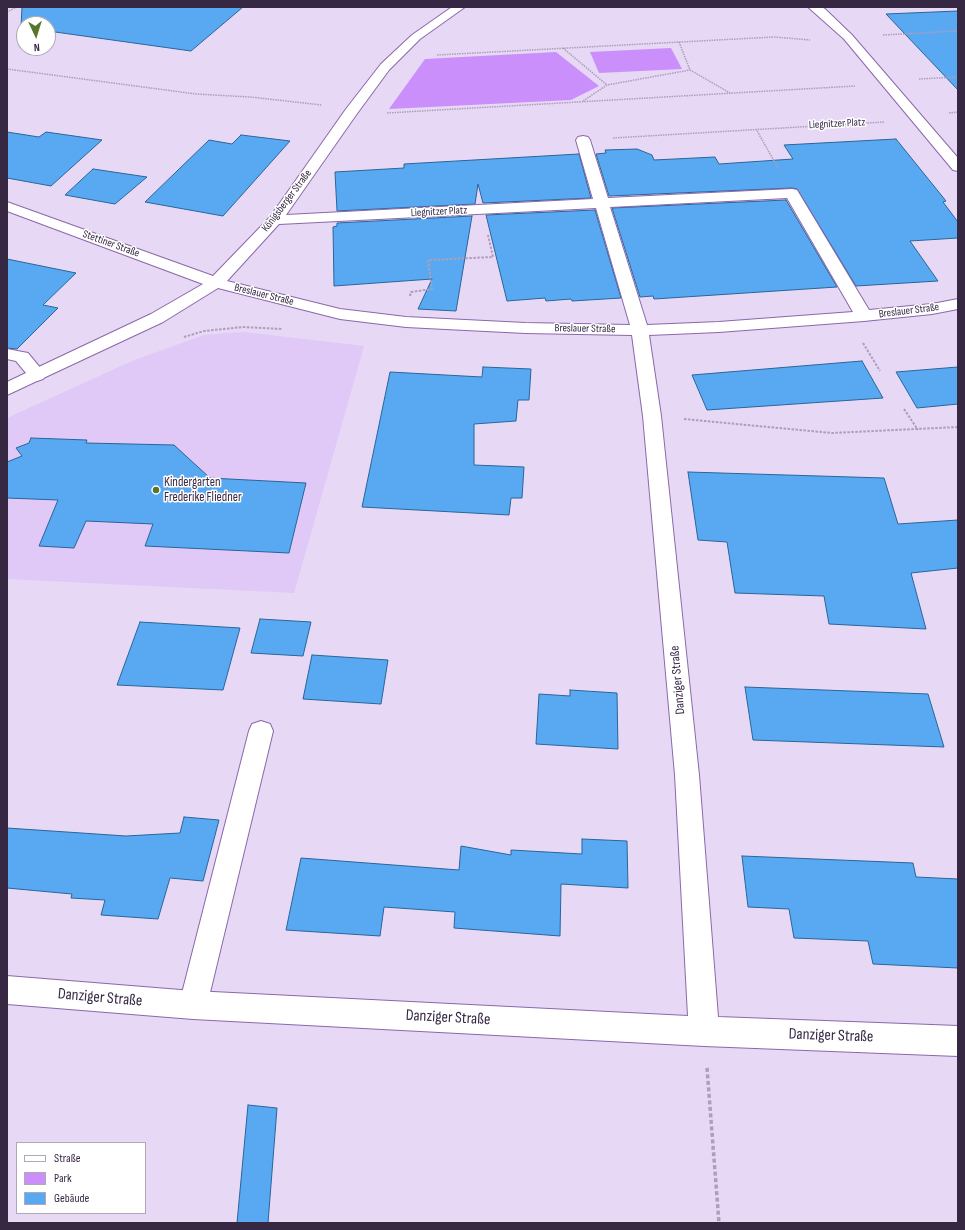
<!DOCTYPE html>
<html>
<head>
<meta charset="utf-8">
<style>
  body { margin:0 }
  #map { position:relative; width:965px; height:1230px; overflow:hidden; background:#e7d8f5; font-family:"Sofia Sans Condensed",sans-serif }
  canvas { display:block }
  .frame { position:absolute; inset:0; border:8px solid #362743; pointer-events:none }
  .legend { position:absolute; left:16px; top:1142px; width:130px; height:72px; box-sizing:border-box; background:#fff; border:1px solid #afa9b4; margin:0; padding:5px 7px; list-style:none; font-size:12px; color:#362743 }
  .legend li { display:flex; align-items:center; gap:8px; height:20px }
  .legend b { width:20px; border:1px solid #afa9b4 }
  .north { position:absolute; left:16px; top:16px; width:40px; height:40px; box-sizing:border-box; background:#fff; border:1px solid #afa9b4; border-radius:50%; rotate:176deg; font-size:11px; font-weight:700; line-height:16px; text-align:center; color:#362743 }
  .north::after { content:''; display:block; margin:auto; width:14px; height:18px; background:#58762b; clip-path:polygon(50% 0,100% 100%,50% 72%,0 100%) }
</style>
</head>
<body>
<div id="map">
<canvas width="965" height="1230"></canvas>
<div class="frame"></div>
<ul class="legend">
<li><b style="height:5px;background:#fff"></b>Straße</li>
<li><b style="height:11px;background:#ca8ffa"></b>Park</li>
<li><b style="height:11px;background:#59a9f2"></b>Gebäude</li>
</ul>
<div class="north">N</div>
</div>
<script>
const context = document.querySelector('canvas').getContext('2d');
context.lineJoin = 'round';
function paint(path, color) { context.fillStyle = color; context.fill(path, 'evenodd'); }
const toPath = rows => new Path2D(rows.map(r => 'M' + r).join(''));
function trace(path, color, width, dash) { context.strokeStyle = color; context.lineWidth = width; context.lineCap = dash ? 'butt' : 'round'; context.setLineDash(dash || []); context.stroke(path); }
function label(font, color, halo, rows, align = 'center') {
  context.font = font + ' "Sofia Sans Condensed",sans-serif'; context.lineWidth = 3; context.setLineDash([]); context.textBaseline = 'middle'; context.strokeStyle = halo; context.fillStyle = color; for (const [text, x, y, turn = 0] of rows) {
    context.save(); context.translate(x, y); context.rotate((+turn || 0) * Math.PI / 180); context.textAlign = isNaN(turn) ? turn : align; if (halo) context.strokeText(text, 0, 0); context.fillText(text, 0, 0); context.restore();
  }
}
const built = toPath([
  [244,332,364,346,294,593,7,579,7,418,132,361,204,335]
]);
const green = toPath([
  [671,48,682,69,599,73,590,52],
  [556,52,599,86,571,100,389,109,425,59]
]);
const building = toPath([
  [22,7,243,7,191,51,48,31,48,24,24,24,24,27,21,27,22,7],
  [958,11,958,90,886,14,958,11],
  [7,132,39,137,46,132,102,140,51,186,7,178,7,132],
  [241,135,290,141,223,216,145,202,209,140,232,144,241,135],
  [896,139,946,201,943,202,958,222,958,238,910,241,938,281,856,286,797,189,792,188,609,196,596,154,606,153,605,150,637,149,652,155,654,160,715,157,719,164,793,159,784,145,896,139],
  [579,154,591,198,483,203,478,184,475,204,337,211,335,172,404,168,404,164,579,154],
  [93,169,147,177,115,204,65,195,93,169],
  [786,200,837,287,654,299,653,296,640,297,612,208,786,200],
  [595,210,621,298,572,301,571,299,546,301,545,298,507,301,486,215,595,210],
  [472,216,456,311,418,309,432,279,334,286,333,227,337,226,337,223,472,216],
  [7,259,76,273,43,305,58,308,17,349,7,348,7,259],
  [862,361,883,398,707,410,692,375,862,361],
  [483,367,531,369,529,400,518,400,516,421,474,424,474,465,524,467,522,498,511,498,509,515,362,507,390,372,482,377,483,367],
  [958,367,958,404,917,408,896,372,958,367],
  [31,438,87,440,86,443,174,445,210,478,306,483,289,553,145,546,153,524,86,521,74,548,39,546,58,500,7,498,7,462,22,456,16,448,29,443,31,438],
  [688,472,884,478,898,524,958,520,958,568,911,573,926,629,829,624,824,596,735,593,727,542,698,540,688,472],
  [260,619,311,622,303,656,251,653,260,619],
  [140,622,240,628,223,690,117,685,140,622],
  [312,655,388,660,381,704,303,699,312,655],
  [745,687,928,694,944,747,753,740,745,687],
  [570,690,617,693,618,749,536,744,539,694,570,696,570,690],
  [184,817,219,820,203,881,170,878,158,919,101,915,105,900,71,898,72,894,7,888,7,828,126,836,180,833,184,817],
  [582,839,627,841,628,888,561,884,560,936,454,928,455,912,384,907,380,936,286,930,301,858,459,870,461,846,511,855,511,850,582,854,582,839],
  [742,856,913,863,916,877,958,879,958,968,873,964,868,941,794,938,789,909,748,907,742,856],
  [248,1105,277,1108,268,1223,237,1223,248,1105]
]);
const pathFar2 = toPath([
  [855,7,861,7],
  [7,12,17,7],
  [883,35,958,31],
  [679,42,690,70,730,93],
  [563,48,607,85],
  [437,55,774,37,810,40],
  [7,69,196,94,250,97,322,105],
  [919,79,958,77],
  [583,101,607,85,690,70],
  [387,113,855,86],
  [949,113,958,112],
  [756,129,778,168],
  [613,138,884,122]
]);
const pathFar1 = toPath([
  [410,296,411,292,432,289,428,260,493,257,488,235],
  [184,337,204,331,243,327,282,329],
  [863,343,880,371],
  [904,409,918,430],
  [684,419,832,433,958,427]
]);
const path = toPath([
  [707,1068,719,1223]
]);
const lane = toPath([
  [7,349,28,353,46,375,43,379,37,381,31,379,16,361,7,359,7,349],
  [261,721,270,724,273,731,207,1005,203,1015,193,1019,183,1015,179,1005,249,731,252,724,261,721]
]);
const street = toPath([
  [452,7,465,7,420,39,389,70,356,115,286,215,593,199,576,140,578,137,583,136,588,137,590,140,608,198,792,189,797,190,869,310,932,304,958,299,958,309,932,314,864,321,719,332,649,335,661,416,699,775,718,1017,958,1026,958,1056,704,1046,193,1019,7,1004,7,976,193,991,688,1016,675,775,643,416,632,335,525,333,406,327,340,319,218,288,163,322,7,395,7,382,151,314,203,284,7,211,7,202,213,276,270,217,346,109,381,64,412,35,452,7],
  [787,198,853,312,719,322,647,325,610,207,787,198],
  [596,208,630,325,525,323,406,317,340,309,227,281,279,224,596,208],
  [808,7,822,7,825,9,852,35,958,158,958,171,953,170,844,39,808,7]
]);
const markers = [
  [156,490,4,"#58762b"]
];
const farStreetnames = [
  ["Liegnitzer Platz",837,124,-3],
  ["Königsberger Straße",287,201,-53],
  ["Liegnitzer Platz",439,212,-3],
  ["Stettiner Straße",111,244,20],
  ["Breslauer Straße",264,295,14],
  ["Breslauer Straße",909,311,-7],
  ["Breslauer Straße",585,329,1]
];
const poiNames = [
  ["Kindergarten",164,483],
  ["Frederike Fliedner",164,498]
];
const streetNames = [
  ["Danziger Straße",678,680,-95]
];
const nearStreetnames = [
  ["Danziger Straße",100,998,5],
  ["Danziger Straße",448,1018,3],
  ["Danziger Straße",831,1036,2]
];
paint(built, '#e0c8f7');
paint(green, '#ca8ffa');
paint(building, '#59a9f2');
trace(building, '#296599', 1);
trace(lane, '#8b68a9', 2);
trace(street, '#8b68a9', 2);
trace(pathFar2, '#ad9eba', 1.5, [1.5, 1]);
trace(pathFar1, '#ad9eba', 2, [2.5, 1.5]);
trace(path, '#ad9eba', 3.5, [4, 2.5]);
paint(lane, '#fff');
paint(street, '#fff');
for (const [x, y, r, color] of markers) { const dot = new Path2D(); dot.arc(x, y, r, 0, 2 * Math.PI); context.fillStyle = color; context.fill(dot); trace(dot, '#fff', 1.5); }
label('11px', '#362743', '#fff', farStreetnames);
label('13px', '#362743', '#fff', poiNames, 'left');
label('13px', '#362743', '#fff', streetNames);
label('16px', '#362743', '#fff', nearStreetnames);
</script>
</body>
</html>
